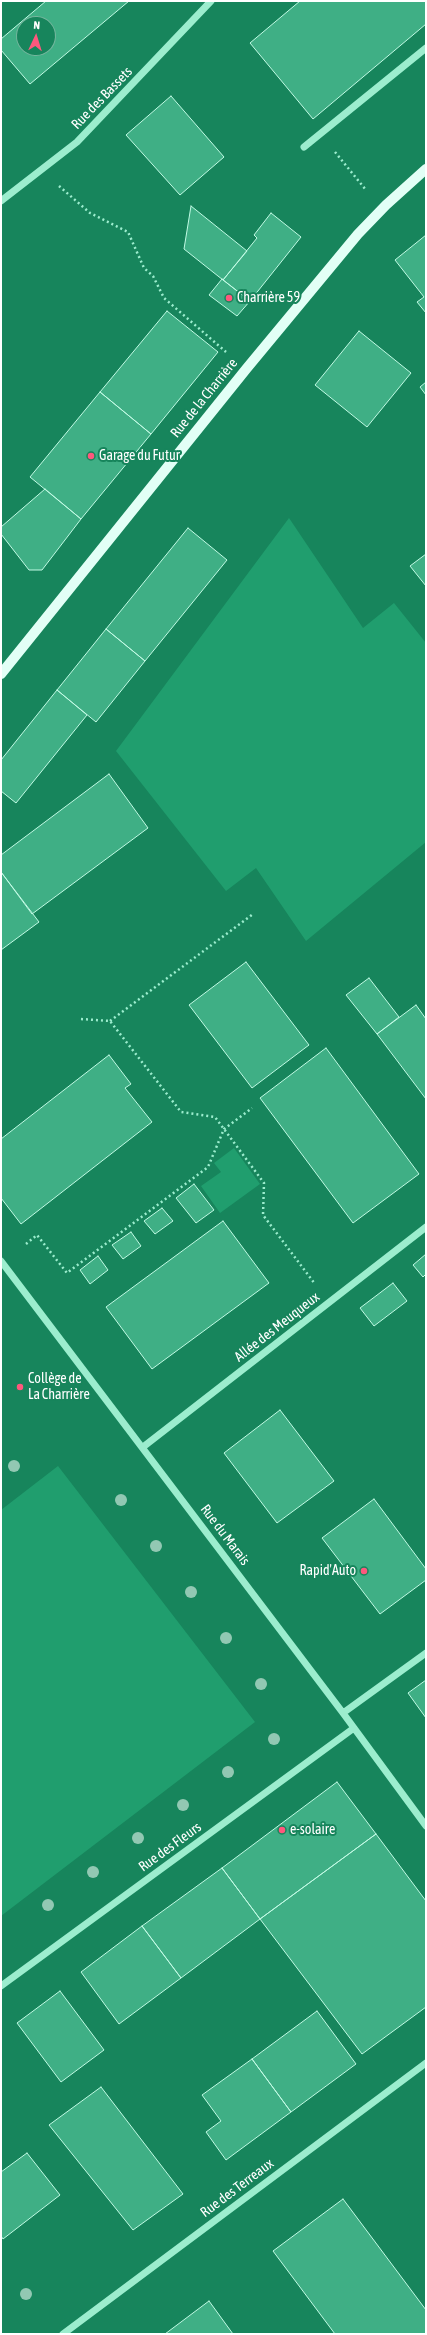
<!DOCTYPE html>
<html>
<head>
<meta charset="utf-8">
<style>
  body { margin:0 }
  #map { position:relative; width:427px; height:2335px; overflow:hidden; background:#17855c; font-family:"Asap Condensed",sans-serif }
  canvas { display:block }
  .frame { position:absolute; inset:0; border:2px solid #fff; pointer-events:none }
  .north { position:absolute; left:16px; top:16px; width:40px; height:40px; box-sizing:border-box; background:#17855c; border:1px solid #74b69d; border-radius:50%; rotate:4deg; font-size:11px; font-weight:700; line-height:16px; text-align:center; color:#fff }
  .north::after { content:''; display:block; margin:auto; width:14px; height:18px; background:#ff587d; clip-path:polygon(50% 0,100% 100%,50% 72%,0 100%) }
</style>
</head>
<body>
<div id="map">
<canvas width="427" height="2335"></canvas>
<div class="frame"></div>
<div class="north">N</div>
</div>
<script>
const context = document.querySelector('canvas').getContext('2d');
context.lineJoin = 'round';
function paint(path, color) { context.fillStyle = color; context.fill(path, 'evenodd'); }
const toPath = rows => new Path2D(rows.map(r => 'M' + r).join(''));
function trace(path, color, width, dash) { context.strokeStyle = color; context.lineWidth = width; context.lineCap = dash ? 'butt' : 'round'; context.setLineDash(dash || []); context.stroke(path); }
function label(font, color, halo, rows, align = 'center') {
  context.font = font + ' "Asap Condensed",sans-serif'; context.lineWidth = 4; context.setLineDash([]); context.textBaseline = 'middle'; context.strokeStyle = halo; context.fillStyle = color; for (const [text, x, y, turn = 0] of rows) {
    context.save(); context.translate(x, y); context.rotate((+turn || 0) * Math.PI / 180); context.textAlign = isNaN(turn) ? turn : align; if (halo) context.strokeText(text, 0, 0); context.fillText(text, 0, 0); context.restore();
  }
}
const green = toPath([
  [289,518,363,628,394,603,426,643,426,842,306,941,256,868,226,891,116,751],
  [234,1148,260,1184,220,1213,201,1186,221,1172,214,1163],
  [58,1466,255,1722,1,1916,1,1510]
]);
const building = toPath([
  [46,1,129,1,30,84,1,50,1,39,46,1],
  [24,24,48,24,48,48,24,48,24,24],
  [300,1,426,1,426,24,313,119,250,43,300,1],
  [171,96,224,157,180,195,126,135,171,96],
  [191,206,247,251,223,280,184,249,191,206],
  [271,213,301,237,250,301,223,280,257,238,254,235,271,213],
  [426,235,426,313,417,302,424,297,395,260,426,235],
  [222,279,250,301,237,316,209,295,222,279],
  [167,311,218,352,151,434,100,392,167,311],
  [359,331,411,373,367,427,315,385,359,331],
  [426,382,426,395,420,387,426,382],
  [100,392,151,434,81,519,30,477,100,392],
  [45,489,81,519,42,570,29,570,1,534,1,527,45,489],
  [188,528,227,560,145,661,106,629,188,528],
  [426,554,426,586,410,566,426,554],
  [106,629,145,661,96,722,57,690,106,629],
  [57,690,87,715,16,803,1,791,1,760,57,690],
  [109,774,148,828,32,914,1,872,1,855,109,774],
  [1,872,39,922,1,950,1,872],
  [246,962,309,1045,252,1088,189,1005,246,962],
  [369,978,399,1017,377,1034,346,995,369,978],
  [416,1005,426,1019,426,1099,377,1034,416,1005],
  [326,1048,419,1174,353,1223,260,1098,326,1048],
  [109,1055,131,1084,125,1088,152,1122,21,1224,1,1198,1,1139,109,1055],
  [194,1184,214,1210,196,1223,176,1198,194,1184],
  [162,1208,173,1221,155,1234,144,1221,162,1208],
  [223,1221,269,1283,152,1369,106,1307,223,1221],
  [131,1232,141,1246,123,1259,112,1245,131,1232],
  [426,1254,426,1274,423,1277,413,1265,426,1254],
  [98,1256,108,1270,90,1284,80,1270,98,1256],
  [393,1283,407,1301,374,1326,360,1308,393,1283],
  [280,1410,334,1481,277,1523,224,1453,280,1410],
  [374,1499,426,1569,426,1580,380,1614,322,1538,374,1499],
  [426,1680,426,1718,408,1693,426,1680],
  [337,1782,376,1834,260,1919,222,1868,337,1782],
  [376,1834,426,1901,426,2007,362,2054,260,1919,376,1834],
  [222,1868,260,1919,181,1978,142,1926,222,1868],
  [142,1926,181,1978,119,2024,81,1972,142,1926],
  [60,1991,104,2050,61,2082,17,2023,60,1991],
  [317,2011,356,2064,291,2112,252,2059,317,2011],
  [252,2059,291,2112,226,2160,206,2132,221,2121,202,2095,252,2059],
  [101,2087,183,2194,133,2230,49,2125,101,2087],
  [27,2153,60,2195,3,2239,1,2236,1,2172,27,2153],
  [343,2199,426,2310,426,2334,335,2334,273,2251,343,2199],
  [209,2301,233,2334,165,2334,209,2301]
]);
const path = toPath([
  [335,152,366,190],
  [59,186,90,213,128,232,144,268,153,276,164,298,226,352],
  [81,1019,110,1021,181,1112,215,1117,264,1183,263,1215,315,1284],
  [110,1021,253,914],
  [26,1244,37,1235,67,1273,208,1167,224,1129,252,1108]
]);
const minor = toPath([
  [304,147,426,48],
  [1,201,77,142,211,1],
  [1,1261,343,1713,426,1826],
  [143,1447,426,1227],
  [343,1713,426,1653],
  [1,1986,354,1728],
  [63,2334,426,2063]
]);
const major = toPath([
  [1,674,247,368,358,234,386,205,426,169]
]);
const trees = [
  [14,1466],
  [121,1500],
  [156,1546],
  [191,1592],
  [226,1638],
  [261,1684],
  [274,1739],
  [228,1772],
  [183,1805],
  [138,1838],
  [93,1872],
  [48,1905],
  [26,2294]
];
const markers = [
  [229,298,4,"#ff587d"],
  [91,456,4,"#ff587d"],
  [20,1387,4,"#ff587d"],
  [364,1571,4,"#ff587d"],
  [282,1830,4,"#ff587d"]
];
const streetNames = [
  ["Rue des Bassets",102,98,-46],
  ["Rue de la Charrière",204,398,-51],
  ["Allée des Meuqueux",277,1327,-38],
  ["Rue du Marais",225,1535,53],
  ["Rue des Fleurs",170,1847,-36],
  ["Rue des Terreaux",237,2188,-37]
];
const poiNames = [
  ["Charrière 59",237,298],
  ["Garage du Futur",99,456],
  ["Collège de",28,1379],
  ["La Charrière",28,1395],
  ["Rapid'Auto",356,1571,"right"],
  ["e-solaire",290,1830]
];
paint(green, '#209e6e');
paint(building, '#3faf85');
trace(building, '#c1fae4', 1);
trace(path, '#9cedce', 2.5, [2, 3]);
trace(minor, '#9cedce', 7);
trace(major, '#e2fff6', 10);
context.fillStyle = '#92c8b3';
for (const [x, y] of trees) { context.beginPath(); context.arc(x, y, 6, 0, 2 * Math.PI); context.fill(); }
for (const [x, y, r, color] of markers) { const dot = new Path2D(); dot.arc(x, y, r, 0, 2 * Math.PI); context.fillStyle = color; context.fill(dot); trace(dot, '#17855c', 1.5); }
label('14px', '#fff', '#17855c', streetNames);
label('14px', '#fff', '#17855c', poiNames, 'left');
</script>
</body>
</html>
